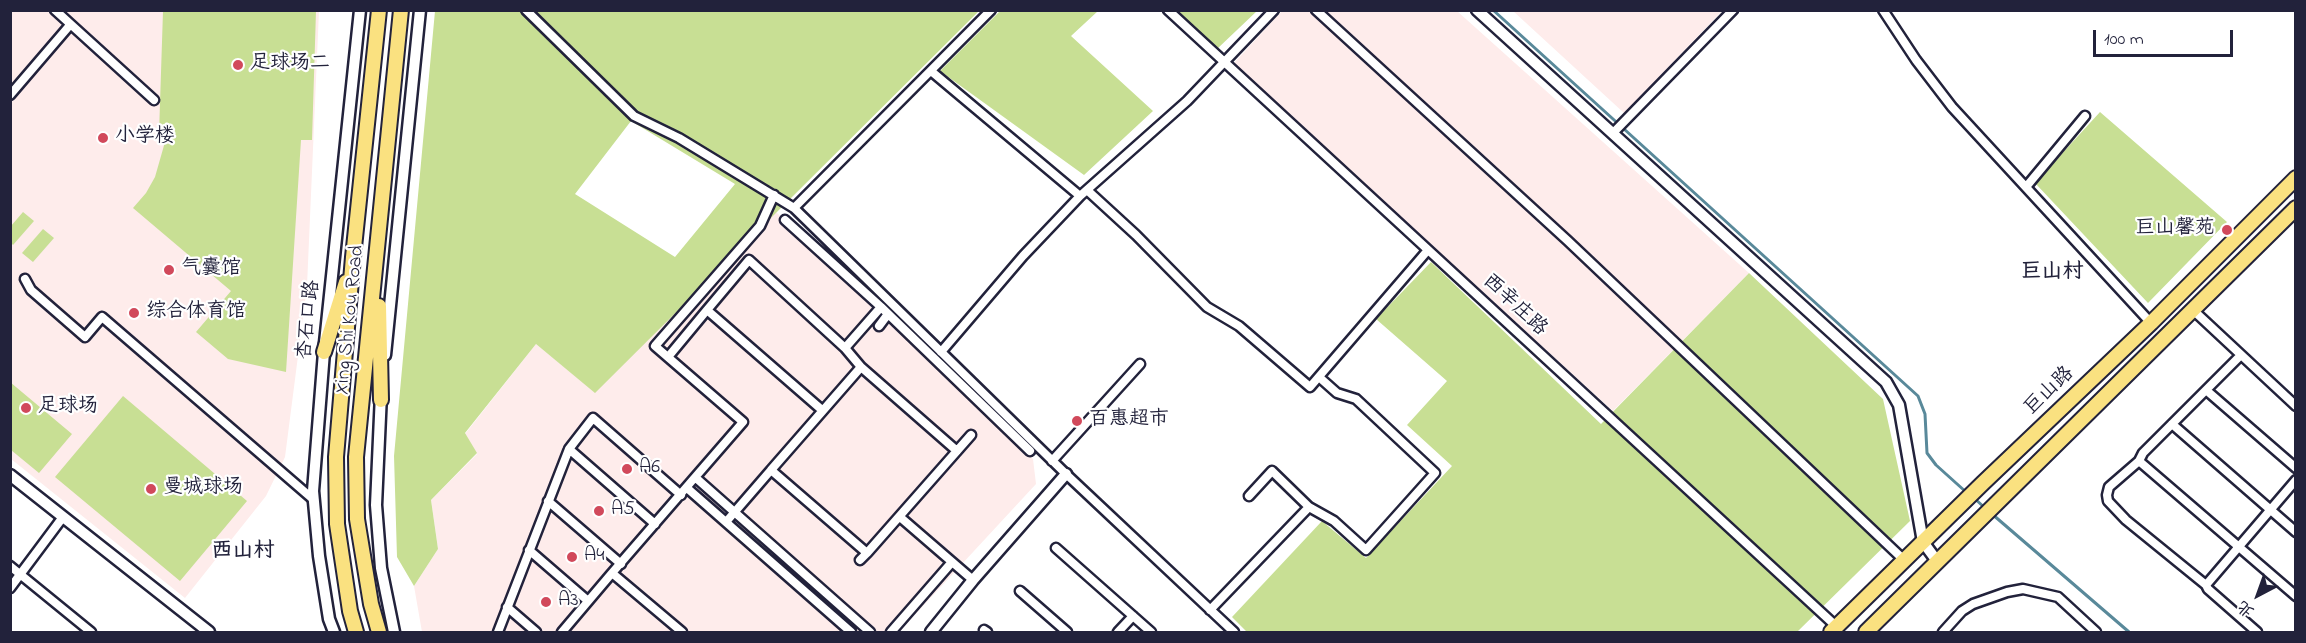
<!DOCTYPE html>
<html>
<head>
<meta charset="utf-8">
<style>
  body { margin:0 }
  #map { position:relative; width:2306px; height:643px; overflow:hidden; background:#fff; font-family:"Indie Flower","LXGW WenKai TC",sans-serif }
  canvas { display:block }
  .frame { position:absolute; inset:0; border:12px solid #22223b; pointer-events:none }
  .north { position:absolute; left:2228px; top:565px; width:60px; height:60px; -webkit-text-stroke:4px #fff; paint-order:stroke; rotate:221deg; font-size:16px; font-weight:700; line-height:24px; text-align:center; color:#22223b }
  .north::after { content:''; display:block; margin:auto; width:21px; height:27px; background:#22223b; clip-path:polygon(50% 0,100% 100%,50% 72%,0 100%) }
  .scale { position:absolute; left:2093px; top:30px; width:140px; height:27px; box-sizing:border-box; border:3px solid #22223b; border-top:0; padding-left:8px; font-size:18px; line-height:21px; white-space:nowrap; color:#22223b; -webkit-text-stroke:4px #fff; paint-order:stroke }
</style>
</head>
<body>
<div id="map">
<canvas width="2306" height="643"></canvas>
<div class="frame"></div>
<div class="north">北</div>
<div class="scale">100 m</div>
</div>
<script>
const context = document.querySelector('canvas').getContext('2d');
context.lineJoin = 'round';
function paint(path, color) { context.fillStyle = color; context.fill(path, 'evenodd'); }
const toPath = rows => new Path2D(rows.map(r => 'M' + r).join(''));
function trace(path, color, width, dash) { context.strokeStyle = color; context.lineWidth = width; context.lineCap = dash ? 'butt' : 'round'; context.setLineDash(dash || []); context.stroke(path); }
function label(font, color, halo, rows, align = 'center') {
  context.font = font + ' "Indie Flower","LXGW WenKai TC",sans-serif'; context.lineWidth = 4.5; context.setLineDash([]); context.textBaseline = 'middle'; context.strokeStyle = halo; context.fillStyle = color; for (const [text, x, y, turn = 0] of rows) {
    context.save(); context.translate(x, y); context.rotate((+turn || 0) * Math.PI / 180); context.textAlign = isNaN(turn) ? turn : align; if (halo) context.strokeText(text, 0, 0); context.fillText(text, 0, 0); context.restore();
  }
}
const built = toPath([
  [10,11,319,11,307,286,285,457,266,496,185,598,11,459],
  [1282,11,1457,11,1749,273,1613,411,1233,64],
  [1513,11,1722,11,1624,113],
  [776,212,1033,459,1036,484,899,632,422,632,414,586,438,549,431,500,477,454,465,434,536,344,595,392]
]);
const green = toPath([
  [163,11,316,11,312,140,301,140,286,372,228,359,196,332,231,291,133,208,146,193,155,177,167,135,159,134],
  [435,11,979,11,595,393,536,344,465,433,477,453,431,500,438,549,414,586,397,557,394,456],
  [631,121,735,184,675,257,575,194],
  [1000,11,1098,11,1071,36,1153,111,1084,175,940,71],
  [1176,11,1257,11,1217,49],
  [2100,112,2227,222,2148,303,2035,183],
  [23,212,34,221,13,245,11,243,11,226],
  [43,229,54,238,33,262,22,253],
  [1431,262,1601,424,1749,273,1883,399,1910,521,1797,632,1247,632,1232,617,1322,521,1366,558,1452,466,1407,425,1447,381,1376,319],
  [10,382,72,434,39,473,11,450],
  [123,396,247,501,180,581,55,477]
]);
const stream = toPath([
  [1493,10,1918,396,1925,414,1927,453,1936,465,1966,492],
  [1974,498,1985,508],
  [1992,514,2129,632]
]);
const minor = toPath([
  [55,10,154,100],
  [526,10,634,116,679,138,794,208,1066,474,1234,632],
  [1168,10,1837,627],
  [1316,10,1568,241,1904,560],
  [1883,10,1916,60,1952,107,2151,323],
  [931,71,1080,196],
  [10,95,70,25],
  [1613,133,1733,10],
  [2026,187,2085,116],
  [1087,190,1136,235,1207,307,1239,326,1310,387,1428,250],
  [794,208,991,10],
  [785,220,881,307,845,348],
  [25,279,31,290,85,337,102,317,314,500],
  [881,307,1030,451],
  [707,310,749,260,845,348,861,367],
  [2193,310,2296,406],
  [879,326,888,314],
  [941,352,1023,256,1080,196,1187,101,1274,10],
  [2240,356,2143,453,2139,461,2109,487,2107,495,2108,501,2126,520,2206,585,2208,589,2257,632],
  [668,357,707,310,822,410],
  [2206,390,2296,468],
  [2172,424,2296,532],
  [569,449,593,418,681,495],
  [1052,461,1140,364],
  [2139,461,2296,596],
  [771,470,861,367,957,451],
  [696,478,870,632],
  [687,488,851,632],
  [1249,496,1272,471,1309,507,1334,521,1366,550,1435,473,1356,399,1337,393,1319,377],
  [548,501,621,564],
  [900,517,973,580],
  [726,522,771,470,867,553,971,435],
  [1056,548,1151,632],
  [529,550,588,601],
  [860,560,867,553],
  [10,566,91,632],
  [2206,585,2296,480],
  [10,588,63,517],
  [1020,591,1067,632],
  [507,607,536,632],
  [1210,610,1309,507],
  [984,630,987,632],
  [498,632,569,449,655,524],
  [562,632,612,573],
  [682,632,612,573,743,422,655,346,760,226,774,195],
  [891,632,952,562],
  [1118,632,1133,616],
  [1943,632,1962,611,1973,604,2007,592,2023,589,2058,597,2096,632]
]);
const tertiary = toPath([
  [1477,10,1886,382,1899,405,1923,542,1937,561],
  [385,355,420,10],
  [381,394,376,505,381,568,394,632],
  [10,475,209,632],
  [334,632,329,619,319,556,313,491,324,352,360,10],
  [931,632,973,580,1066,474]
]);
const primary = toPath([
  [379,306,381,400],
  [324,352,346,282],
  [356,632,350,611,337,524,336,457,353,257,379,10],
  [379,632,371,604,357,519,356,457,401,10],
  [1831,632,1983,483,2151,323,2296,178],
  [1866,632,2296,208]
]);
const markers = [
  [238,65,6,"#d1495b"],
  [103,138,6,"#d1495b"],
  [2227,230,6,"#d1495b"],
  [169,270,6,"#d1495b"],
  [134,313,6,"#d1495b"],
  [26,408,6,"#d1495b"],
  [1077,421,6,"#d1495b"],
  [627,469,6,"#d1495b"],
  [151,489,6,"#d1495b"],
  [599,511,6,"#d1495b"],
  [572,557,6,"#d1495b"],
  [546,602,6,"#d1495b"]
];
const poiNames = [
  ["足球场二",250,65],
  ["小学楼",115,138],
  ["巨山馨苑",2215,230,"right"],
  ["气囊馆",181,270],
  ["综合体育馆",146,313],
  ["足球场",38,408],
  ["百惠超市",1089,421],
  ["A6",639,469],
  ["曼城球场",163,489],
  ["A5",611,511],
  ["A4",584,557],
  ["A3",558,602]
];
const streetNames = [
  ["西辛庄路",1514,306,43],
  ["杏石口路",310,320,-84],
  ["Xing Shi Kou Road",351,320,-84],
  ["巨山路",2050,392,-44]
];
const neighbourhoodNames = [
  ["巨山村",2052,274],
  ["西山村",243,553]
];
paint(built, '#feeceb');
paint(green, '#c8df94');
trace(stream, '#59899a', 3);
trace(minor, '#22223b', 13);
trace(tertiary, '#22223b', 15);
trace(primary, '#22223b', 18);
trace(minor, '#fff', 8);
trace(tertiary, '#fff', 10);
trace(primary, '#fae180', 14);
for (const [x, y, r, color] of markers) { const dot = new Path2D(); dot.arc(x, y, r, 0, 2 * Math.PI); context.fillStyle = color; context.fill(dot); trace(dot, '#fff', 2); }
label('20px', '#22223b', '#fff', poiNames, 'left');
label('20px', '#22223b', '#fff', streetNames);
label('bold 21px', '#22223b', '#fff', neighbourhoodNames);
</script>
</body>
</html>
